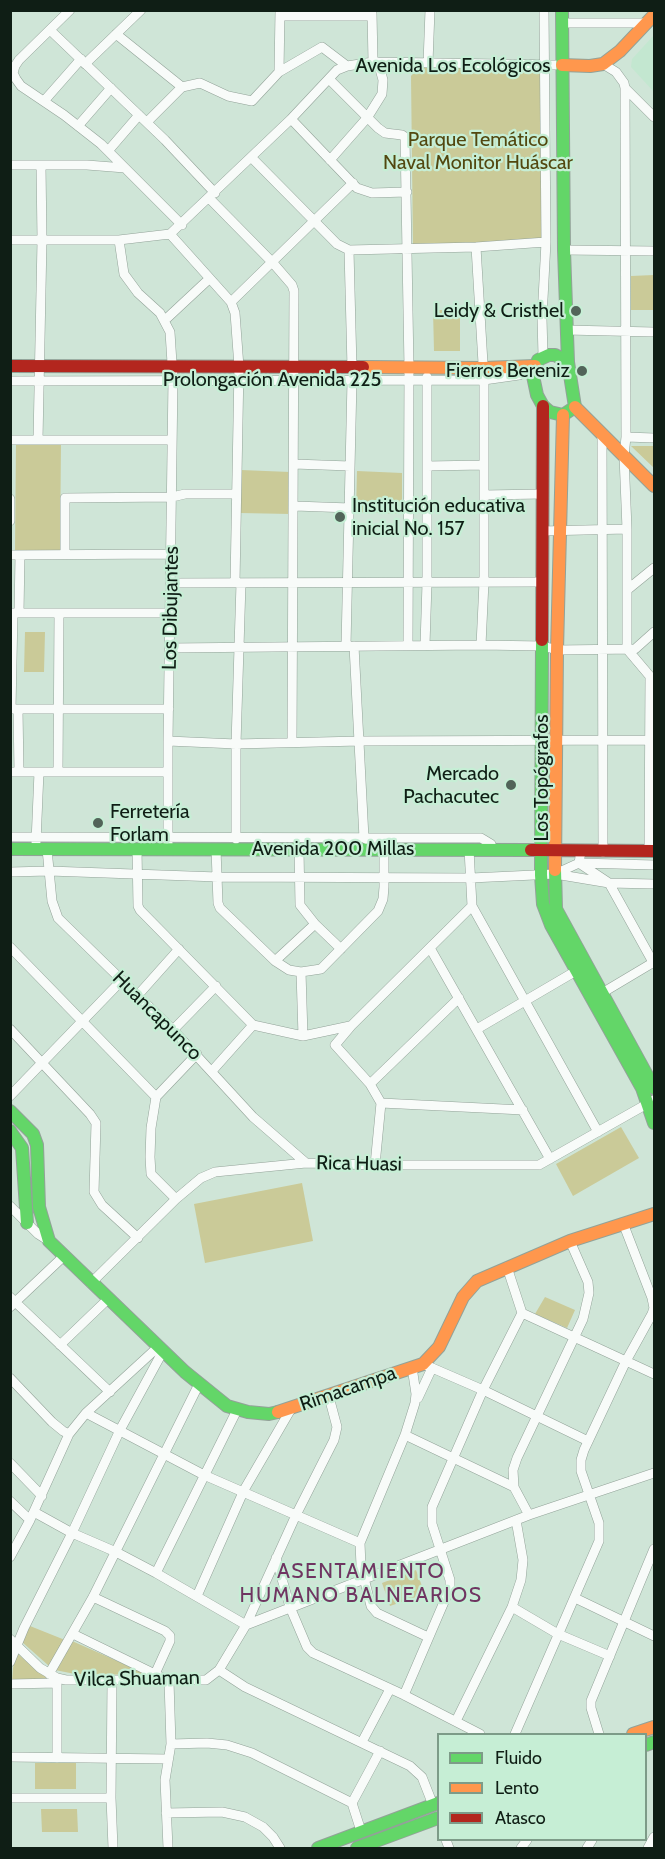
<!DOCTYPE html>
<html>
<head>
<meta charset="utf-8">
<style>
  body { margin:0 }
  #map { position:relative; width:665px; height:1859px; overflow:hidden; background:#cfe5d7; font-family:Cabin,sans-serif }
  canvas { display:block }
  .frame { position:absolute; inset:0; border:12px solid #0f1e15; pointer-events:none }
  .legend { position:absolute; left:437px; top:1733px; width:210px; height:108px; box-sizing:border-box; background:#c6eed5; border:2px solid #7d9b88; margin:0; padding:8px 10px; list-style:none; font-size:18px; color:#0f1e15 }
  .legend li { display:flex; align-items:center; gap:12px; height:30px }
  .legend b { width:30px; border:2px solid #7d9b88 }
</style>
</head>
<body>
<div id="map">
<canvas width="665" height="1859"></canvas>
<div class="frame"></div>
<ul class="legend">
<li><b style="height:8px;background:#63d668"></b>Fluido</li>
<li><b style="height:8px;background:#ff974d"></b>Lento</li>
<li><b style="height:8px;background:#b3261e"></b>Atasco</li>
</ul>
</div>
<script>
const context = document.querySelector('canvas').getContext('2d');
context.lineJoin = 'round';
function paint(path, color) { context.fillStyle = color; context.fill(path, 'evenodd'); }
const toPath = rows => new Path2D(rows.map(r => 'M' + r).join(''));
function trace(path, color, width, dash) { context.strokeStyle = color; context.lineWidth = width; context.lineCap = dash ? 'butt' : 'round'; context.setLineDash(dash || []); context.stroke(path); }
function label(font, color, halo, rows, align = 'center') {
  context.font = font + ' Cabin,sans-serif'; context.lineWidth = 4.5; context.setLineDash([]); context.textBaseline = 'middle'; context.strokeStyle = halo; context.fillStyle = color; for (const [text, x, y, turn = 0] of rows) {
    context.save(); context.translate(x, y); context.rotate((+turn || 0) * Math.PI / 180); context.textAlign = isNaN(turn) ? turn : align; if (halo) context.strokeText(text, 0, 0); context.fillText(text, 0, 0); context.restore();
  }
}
const built = toPath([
  [654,35,654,92,631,67,632,59]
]);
const green = toPath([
  [418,67,536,67,543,74,542,239,413,247,411,76],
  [654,275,654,310,631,310,631,276],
  [433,310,460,310,460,351,434,351],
  [16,443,61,443,60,551,15,551],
  [631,446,654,446,654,468],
  [241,470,290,472,291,514,240,513],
  [357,471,402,473,402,514,356,512],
  [25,632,45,632,44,672,24,672],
  [621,1127,639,1158,573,1196,556,1164],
  [302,1183,313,1241,205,1263,194,1204],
  [545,1297,575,1310,567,1328,535,1314],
  [416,1570,425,1594,390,1606,382,1583],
  [30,1626,65,1640,49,1666,22,1642],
  [72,1641,149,1675,75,1674,55,1670],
  [17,1653,32,1666,54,1680,12,1682,13,1668],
  [35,1763,76,1763,76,1789,35,1789],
  [41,1809,77,1809,78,1832,42,1832]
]);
const street = toPath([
  [70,10,19,60,15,66,13,73,16,79,21,86,64,115,101,144,182,225],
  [372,13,373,62],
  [280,16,372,16],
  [562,23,647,23],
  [50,30,165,140,215,193],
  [116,34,182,87],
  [428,63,430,10],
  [85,64,141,10],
  [603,64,616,72,624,83,625,88,654,117],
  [279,72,280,11],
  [329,79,378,128,385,133,402,135,405,137,409,368,408,645],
  [625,88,626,437,624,456,627,529,627,649,654,681],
  [44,101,81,59],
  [291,119,357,188,372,193,407,192],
  [147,122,182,87,200,83,228,96,252,101,279,72,322,47,347,66],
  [78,126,111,88],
  [108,151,139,115],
  [251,157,337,244,349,250,476,247,546,242],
  [330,160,367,118,382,94,383,80,378,62],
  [10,165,87,165,125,168],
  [209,198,273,263,292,285,294,291,292,742],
  [170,234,231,302,235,313,239,367,235,583],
  [10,240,119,240,170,234,291,119,337,70,347,66,373,62,562,65],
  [119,240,124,274,138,293,160,313,170,332,173,379,168,741,168,849],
  [476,247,484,380,484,582,481,645],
  [349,250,352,368],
  [564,250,654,251],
  [231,302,353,183],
  [165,320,209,279],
  [566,330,654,332],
  [543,356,542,318,546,242,544,10],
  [10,381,484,380,519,375,524,373,528,367],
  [602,434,603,852],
  [626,437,654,438],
  [10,440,172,440],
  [38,440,42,240,41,166],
  [294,464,350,466],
  [427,466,484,465],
  [484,495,542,494],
  [10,499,10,521],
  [295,506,350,508],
  [542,531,627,529],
  [65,554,65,498,172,497,185,494,236,494],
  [10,555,171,554],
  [171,583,542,582],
  [627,590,654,568],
  [10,613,171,613],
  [19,613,20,555],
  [425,645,427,583,427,377],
  [346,646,352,380],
  [170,648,481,645,543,646,557,650,635,649,654,632],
  [10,709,169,709],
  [11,709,13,613],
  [18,709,19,772],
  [168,741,236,744,360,741,648,740],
  [10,772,168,772],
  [58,772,59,613],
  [10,837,481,838,491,844,492,850],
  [236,839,236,744,241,583],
  [36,842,39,772],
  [47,849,52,901,58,918,173,1030,253,1117,306,1163],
  [137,849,138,906,140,910,253,1025,303,1036,350,1026],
  [216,849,218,903,220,908,275,961,289,970,301,972,321,969,378,911,383,899,384,887,384,849,364,838,354,646],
  [299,849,300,905,315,924,341,949],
  [581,851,579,863,609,883,654,964],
  [649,851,650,677],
  [10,872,49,871,218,877,471,878,555,874,609,883,654,884],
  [555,874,579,863,654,865],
  [472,906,598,1132],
  [10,947,156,1097,151,1128,150,1157,151,1174,176,1199],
  [430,948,550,1159],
  [275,961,315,924],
  [301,972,303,1036],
  [138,995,179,949],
  [597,996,654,962],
  [10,1029,90,1114,96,1123,94,1192,102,1205,138,1238],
  [477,1029,576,971],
  [173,1030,216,986],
  [212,1071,253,1025],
  [370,1084,459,998],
  [10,1096,122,980],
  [156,1097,197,1054],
  [381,1103,523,1110],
  [375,1165,381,1103,370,1084,335,1045,351,1026,472,906,469,849],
  [10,1206,38,1234,49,1241],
  [91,1283,176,1199,201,1178,215,1172,306,1163,375,1165,539,1165,654,1100],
  [10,1297,110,1392],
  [10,1307,64,1256],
  [522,1313,654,1374],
  [60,1345,108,1299],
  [423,1364,483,1390,588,1441],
  [412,1367,416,1394,415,1403,405,1435,360,1543,361,1566,371,1606,377,1613,428,1637],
  [10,1378,52,1422,63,1431,69,1434],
  [418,1398,432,1368],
  [86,1413,204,1475,360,1543],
  [405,1435,514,1487],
  [10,1463,42,1496],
  [10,1501,30,1520],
  [34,1512,72,1533,116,1552,156,1573,246,1625,296,1515,334,1440,337,1427,329,1397],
  [529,1515,514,1487,513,1470,517,1458,583,1319,589,1293,588,1282,570,1241],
  [10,1557,30,1520,69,1434,86,1413,158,1347],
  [276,1558,290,1607,307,1647,313,1653,404,1695,480,1734],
  [156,1573,237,1410],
  [197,1596,244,1490,291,1409],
  [93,1597,165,1631,170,1636,170,1641,155,1674],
  [575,1598,654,1636],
  [512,1607,558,1634,610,1656],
  [73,1634,169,1681,171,1744,165,1780,168,1848],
  [10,1639,40,1668,57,1678,66,1680,206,1680,219,1670,246,1625,529,1515,654,1473],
  [10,1662,24,1628,72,1533,120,1430,163,1351],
  [219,1670,245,1687,410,1766,422,1777,433,1805],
  [49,1674,93,1597,199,1384],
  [57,1678,57,1758],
  [112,1681,111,1798,113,1848],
  [10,1684,57,1683],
  [404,1695,450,1588,450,1580,432,1524,432,1507,483,1390,522,1313,507,1267],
  [456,1721,512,1607,521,1580,523,1560,516,1520],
  [515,1734,599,1541,599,1523,581,1471,581,1460,584,1450,626,1361,652,1314,654,1308,652,1298,623,1223],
  [599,1734,591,1708,591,1701,654,1549],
  [362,1742,390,1689],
  [171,1744,207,1743,227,1745,252,1753,352,1803,361,1831],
  [10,1757,168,1759],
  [10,1798,111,1798],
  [352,1803,380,1751],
  [166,1813,222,1812,245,1817,263,1827,273,1837,280,1848],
  [446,1840,449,1848],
  [521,1848,527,1840],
  [587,1848,592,1840],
  [648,1848,654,1837]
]);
const fast = toPath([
  [562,10,564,250,568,362],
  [549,355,555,355,568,362,575,407,563,415,550,412,543,406,537,395,533,376,538,360,549,355],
  [542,640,541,875,543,904,551,925,642,1088,654,1123],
  [10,849,531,850],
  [555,870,556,909,654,1088],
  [10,1111,33,1134,37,1145,39,1207,49,1241,185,1372,227,1406,248,1412,269,1414,278,1412],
  [10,1131,22,1148,27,1223],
  [646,1745,654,1742],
  [318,1848,438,1803],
  [357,1848,438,1818]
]);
const slow = toPath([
  [562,65,590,66,603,64,620,51,654,15],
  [363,367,484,368,535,366],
  [575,407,654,486],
  [555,870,557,650,563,415],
  [278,1412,423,1364,439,1347,463,1297,477,1281,570,1241,654,1214],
  [633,1734,654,1727]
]);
const jam = toPath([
  [10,366,363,367],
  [542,640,543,406],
  [531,850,654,851]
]);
const markers = [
  [576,311,6,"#526459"],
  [582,371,6,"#526459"],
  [340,517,6,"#526459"],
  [511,785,6,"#526459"],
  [98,823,6,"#526459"]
];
const streetNames = [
  ["Avenida Los Ecológicos",453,66],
  ["Prolongación Avenida 225",272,380],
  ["Los Dibujantes",171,608,-89],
  ["Los Topógrafos",542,778,-90],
  ["Avenida 200 Millas",333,849],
  ["Huancapunco",157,1016,45],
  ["Rica Huasi",359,1164,1],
  ["Rimacampa",348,1389,-19],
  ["Vilca Shuaman",137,1679,-1]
];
const parkNames = [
  ["Parque Temático",478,140],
  ["Naval Monitor Huáscar",478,163]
];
const poiNames = [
  ["Leidy & Cristhel",564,311],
  ["Fierros Bereniz",570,371],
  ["Institución educativa",352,506,"left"],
  ["inicial No. 157",352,529,"left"],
  ["Mercado",499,774],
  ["Pachacutec",499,797],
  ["Ferretería",110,812,"left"],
  ["Forlam",110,835,"left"]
];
const neighbourhoodNames = [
  ["ASENTAMIENTO",361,1572],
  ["HUMANO BALNEARIOS",361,1596]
];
paint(built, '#c3e7d0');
paint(green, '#caca98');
trace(street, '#92a298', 10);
trace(fast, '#92a298', 14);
trace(slow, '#92a298', 14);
trace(jam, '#92a298', 14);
trace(street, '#f8fbf9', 9);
trace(fast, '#63d668', 12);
trace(slow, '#ff974d', 12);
trace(jam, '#b3261e', 12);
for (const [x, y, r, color] of markers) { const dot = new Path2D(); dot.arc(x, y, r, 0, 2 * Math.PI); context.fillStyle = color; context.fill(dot); trace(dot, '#c6eed5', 2); }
label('20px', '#0f1e15', '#c6eed5', streetNames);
label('20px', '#52470f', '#c6eed5', parkNames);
label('20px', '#0f1e15', '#c6eed5', poiNames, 'right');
context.letterSpacing = '1.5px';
label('21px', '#6f3561', '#c6eed5', neighbourhoodNames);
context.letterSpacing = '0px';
</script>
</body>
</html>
